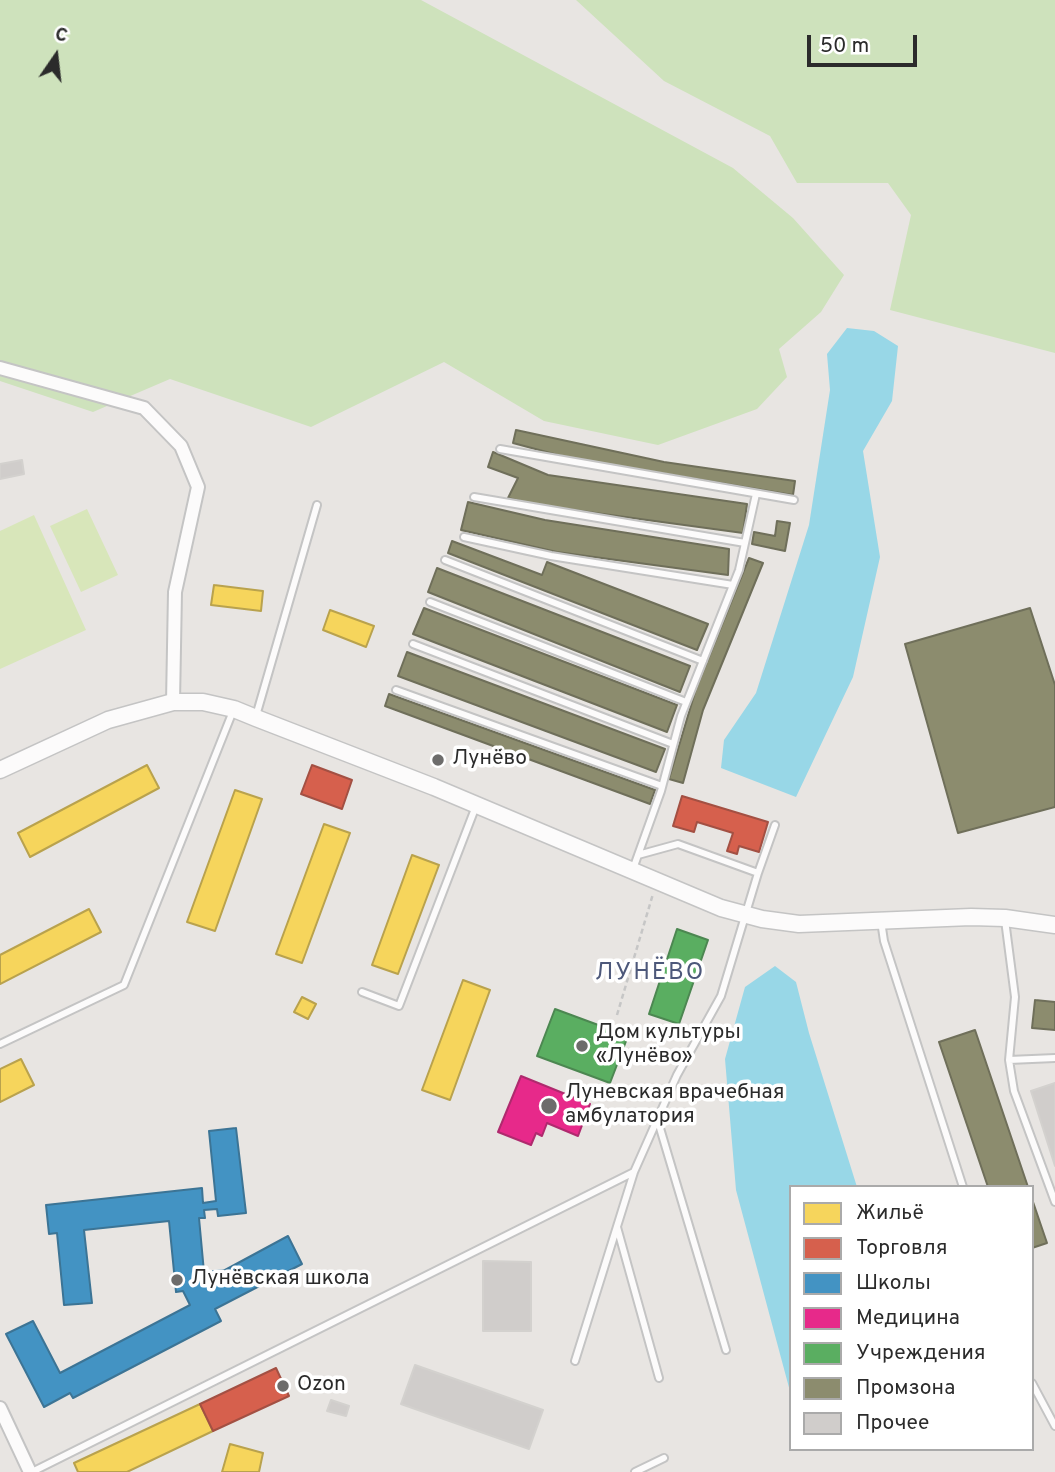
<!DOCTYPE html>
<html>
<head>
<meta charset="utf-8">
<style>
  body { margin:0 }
  #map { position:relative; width:1055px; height:1472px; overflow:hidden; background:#e8e5e2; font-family:Overpass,sans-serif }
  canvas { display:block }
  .legend { position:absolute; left:789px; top:1185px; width:245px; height:266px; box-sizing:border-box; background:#fff; border:2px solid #aaa; margin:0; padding:9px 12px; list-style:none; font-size:21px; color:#2b2b2b }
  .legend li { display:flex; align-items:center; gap:14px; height:35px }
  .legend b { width:35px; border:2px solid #aaa }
  .north { position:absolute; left:21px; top:21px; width:70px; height:70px; -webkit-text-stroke:5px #fff; paint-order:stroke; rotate:14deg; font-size:19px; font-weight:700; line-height:28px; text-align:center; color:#2b2b2b }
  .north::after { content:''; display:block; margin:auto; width:24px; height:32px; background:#2b2b2b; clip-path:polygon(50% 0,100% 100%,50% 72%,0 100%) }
  .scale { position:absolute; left:807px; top:35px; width:110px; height:32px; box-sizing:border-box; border:4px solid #2b2b2b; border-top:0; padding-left:9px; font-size:21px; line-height:24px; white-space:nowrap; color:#2b2b2b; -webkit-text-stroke:5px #fff; paint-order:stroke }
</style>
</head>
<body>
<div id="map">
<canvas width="1055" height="1472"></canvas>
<ul class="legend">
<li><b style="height:19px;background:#f6d55c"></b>Жильё</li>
<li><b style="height:19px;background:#d6604d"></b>Торговля</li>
<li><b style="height:19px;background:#4393c3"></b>Школы</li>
<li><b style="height:19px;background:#e7298a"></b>Медицина</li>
<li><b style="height:19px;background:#5aae61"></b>Учреждения</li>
<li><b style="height:19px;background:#8c8c6e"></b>Промзона</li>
<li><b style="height:19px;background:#d0cdcb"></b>Прочее</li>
</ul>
<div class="north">С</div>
<div class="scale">50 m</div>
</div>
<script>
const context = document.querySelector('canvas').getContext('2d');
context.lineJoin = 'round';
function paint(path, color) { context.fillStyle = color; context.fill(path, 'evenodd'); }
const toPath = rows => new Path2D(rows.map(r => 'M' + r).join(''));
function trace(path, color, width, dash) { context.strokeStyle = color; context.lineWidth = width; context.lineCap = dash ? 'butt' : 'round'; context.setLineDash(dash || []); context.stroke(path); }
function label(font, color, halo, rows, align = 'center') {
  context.font = font + ' Overpass,sans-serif'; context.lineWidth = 7; context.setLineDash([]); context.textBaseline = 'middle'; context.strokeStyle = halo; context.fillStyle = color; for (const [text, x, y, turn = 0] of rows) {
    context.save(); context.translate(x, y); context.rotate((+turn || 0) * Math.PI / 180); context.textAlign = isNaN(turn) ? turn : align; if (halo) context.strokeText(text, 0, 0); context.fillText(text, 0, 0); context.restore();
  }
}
const green = toPath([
  [0,0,421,0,733,168,793,218,844,275,821,312,779,349,787,377,757,409,658,445,544,421,444,362,311,427,170,379,93,412,0,381],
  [576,0,1055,0,1055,353,890,310,911,215,888,183,797,183,770,136,664,81]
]);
const pitch = toPath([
  [87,509,118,575,81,592,50,526],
  [34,515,86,630,0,669,0,531]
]);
const water = toPath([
  [847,328,874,331,898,346,892,401,863,451,880,557,853,677,796,797,721,768,724,740,756,693,809,525,830,390,827,354],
  [775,966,796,982,809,1033,857,1187,791,1187,791,1395,736,1190,725,1059,745,987]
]);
const homes = toPath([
  [214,585,263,591,261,611,211,605,214,585],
  [330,610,374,626,366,647,323,630,330,610],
  [147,765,159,788,30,857,18,833,147,765],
  [235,790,262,799,215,931,187,922,235,790],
  [324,824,350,833,302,963,276,954,324,824],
  [412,855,439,865,398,974,372,965,412,855],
  [89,909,101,932,0,984,0,955,89,909],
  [463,980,490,990,450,1100,422,1090,463,980],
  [302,997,316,1004,308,1019,294,1012,302,997],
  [21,1059,34,1085,0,1102,0,1069,21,1059],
  [200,1404,213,1431,127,1472,78,1472,74,1463,200,1404],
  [230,1444,263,1453,259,1472,222,1472,230,1444]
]);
const shops = toPath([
  [312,765,352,780,342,809,301,794,312,765],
  [682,796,768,822,759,852,739,846,737,854,727,851,733,833,697,822,694,832,673,826,682,796],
  [276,1368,289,1396,213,1431,200,1404,276,1368]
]);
const schools = toPath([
  [236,1128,246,1213,218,1216,217,1209,204,1210,205,1218,199,1218,204,1272,225,1270,288,1236,302,1264,215,1309,221,1321,73,1398,70,1393,44,1407,6,1334,33,1321,60,1373,190,1305,183,1291,176,1292,169,1221,84,1230,92,1303,64,1305,57,1233,49,1234,46,1205,202,1188,203,1203,216,1201,209,1131,236,1128]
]);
const health = toPath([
  [521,1076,590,1104,578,1136,547,1123,542,1136,536,1133,531,1145,498,1132,521,1076]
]);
const public = toPath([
  [677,929,708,940,679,1024,649,1014,677,929],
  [555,1009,628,1036,610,1083,537,1056,555,1009]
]);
const industry = toPath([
  [516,430,664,462,795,481,793,495,569,458,513,443,516,430],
  [493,452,548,475,747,504,743,533,537,505,508,498,518,478,488,467,493,452],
  [468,502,545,520,729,549,728,575,557,552,461,530,468,502],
  [777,521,790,523,785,551,752,544,754,532,775,536,777,521],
  [452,541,542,575,547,562,708,624,697,650,448,553,452,541],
  [749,558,763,563,703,710,683,783,669,779,696,689,749,558],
  [437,568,690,666,680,692,428,592,437,568],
  [424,608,677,705,667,732,413,634,424,608],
  [1030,608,1055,685,1055,807,958,833,905,644,1030,608],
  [407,652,665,749,656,772,398,676,407,652],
  [389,694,655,790,650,804,385,706,389,694],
  [1035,1000,1055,1002,1055,1030,1032,1028,1035,1000],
  [975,1030,1028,1187,988,1187,939,1042,975,1030],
  [1032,1199,1047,1243,1032,1248,1032,1199]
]);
const building = toPath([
  [22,460,24,474,0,479,0,464,22,460],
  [1055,1083,1055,1166,1031,1091,1055,1083],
  [483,1261,531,1262,531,1331,483,1331,483,1261],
  [415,1365,543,1410,529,1449,401,1404,415,1365],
  [331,1400,349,1406,346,1416,327,1411,331,1400]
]);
const path = toPath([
  [617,1015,653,894]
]);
const service = toPath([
  [500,449,794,500],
  [474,497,745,543],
  [464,537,551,556,733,585],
  [445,560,703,661],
  [430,602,686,702],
  [413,644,673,744],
  [396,690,662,786],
  [256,716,317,505],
  [633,869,661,791,681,716,739,570,756,494],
  [758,873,775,825],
  [1005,920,1015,997,1009,1060,1014,1091,1055,1202],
  [881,921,884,941,963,1187],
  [362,992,399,1006,476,806],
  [0,1044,124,985,233,711],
  [1009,1060,1055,1058],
  [657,1118,726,1350],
  [617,1227,659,1378],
  [575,1361,634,1172],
  [1032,1383,1055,1426],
  [32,1472,634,1172,677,1075,721,996,758,873,678,844,638,855],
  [635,1472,664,1458]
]);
const minor = toPath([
  [0,368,144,408,181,446,198,487,175,592,173,702],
  [0,1408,30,1472]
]);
const tertiary = toPath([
  [0,770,108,720,173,702,203,702,234,709,256,718,434,787,721,908,762,919,799,924,971,917,1005,918,1055,925]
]);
const markers = [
  [438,760,7,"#6d6c6b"],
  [582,1046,7,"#6d6c6b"],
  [549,1106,9,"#6d6c6b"],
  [177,1280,7,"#6d6c6b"],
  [283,1386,7,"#6d6c6b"]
];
const poiNames = [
  ["Лунёво",452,760],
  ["Дом культуры",596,1034],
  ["«Лунёво»",596,1058],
  ["Луневская врачебная",565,1094],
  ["амбулатория",565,1118],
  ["Лунёвская школа",191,1280],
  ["Ozon",297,1386]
];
const quarterNames = [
  ["ЛУНЁВО",650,974]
];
paint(green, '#cee2bc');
paint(pitch, '#d8e6ba');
paint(water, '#98d7e7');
paint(homes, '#f6d55c');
trace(homes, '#b9a24d', 2);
paint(shops, '#d6604d');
trace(shops, '#a35043', 2);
paint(schools, '#4393c3');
trace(schools, '#3c7495', 2);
paint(health, '#e7298a');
trace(health, '#af2a6e', 2);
paint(public, '#5aae61');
trace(public, '#4c8751', 2);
paint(industry, '#8c8c6e');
trace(industry, '#6f6f5a', 2);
paint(building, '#d0cdcb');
trace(building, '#d3d1ce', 2);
trace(service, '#c4c4c4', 10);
trace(minor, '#c4c4c4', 16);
trace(tertiary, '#c4c4c4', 19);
trace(path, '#c6c6c6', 2.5, [5, 3.5]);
trace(service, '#fcfbfb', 6);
trace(minor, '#fcfbfb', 12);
trace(tertiary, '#fcfbfb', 16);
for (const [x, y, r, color] of markers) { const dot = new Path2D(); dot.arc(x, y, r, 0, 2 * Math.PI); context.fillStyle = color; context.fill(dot); trace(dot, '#fff', 2.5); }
label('21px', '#2b2b2b', '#fff', poiNames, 'left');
context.letterSpacing = '2px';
label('24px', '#4d587a', '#fff', quarterNames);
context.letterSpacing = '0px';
</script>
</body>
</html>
